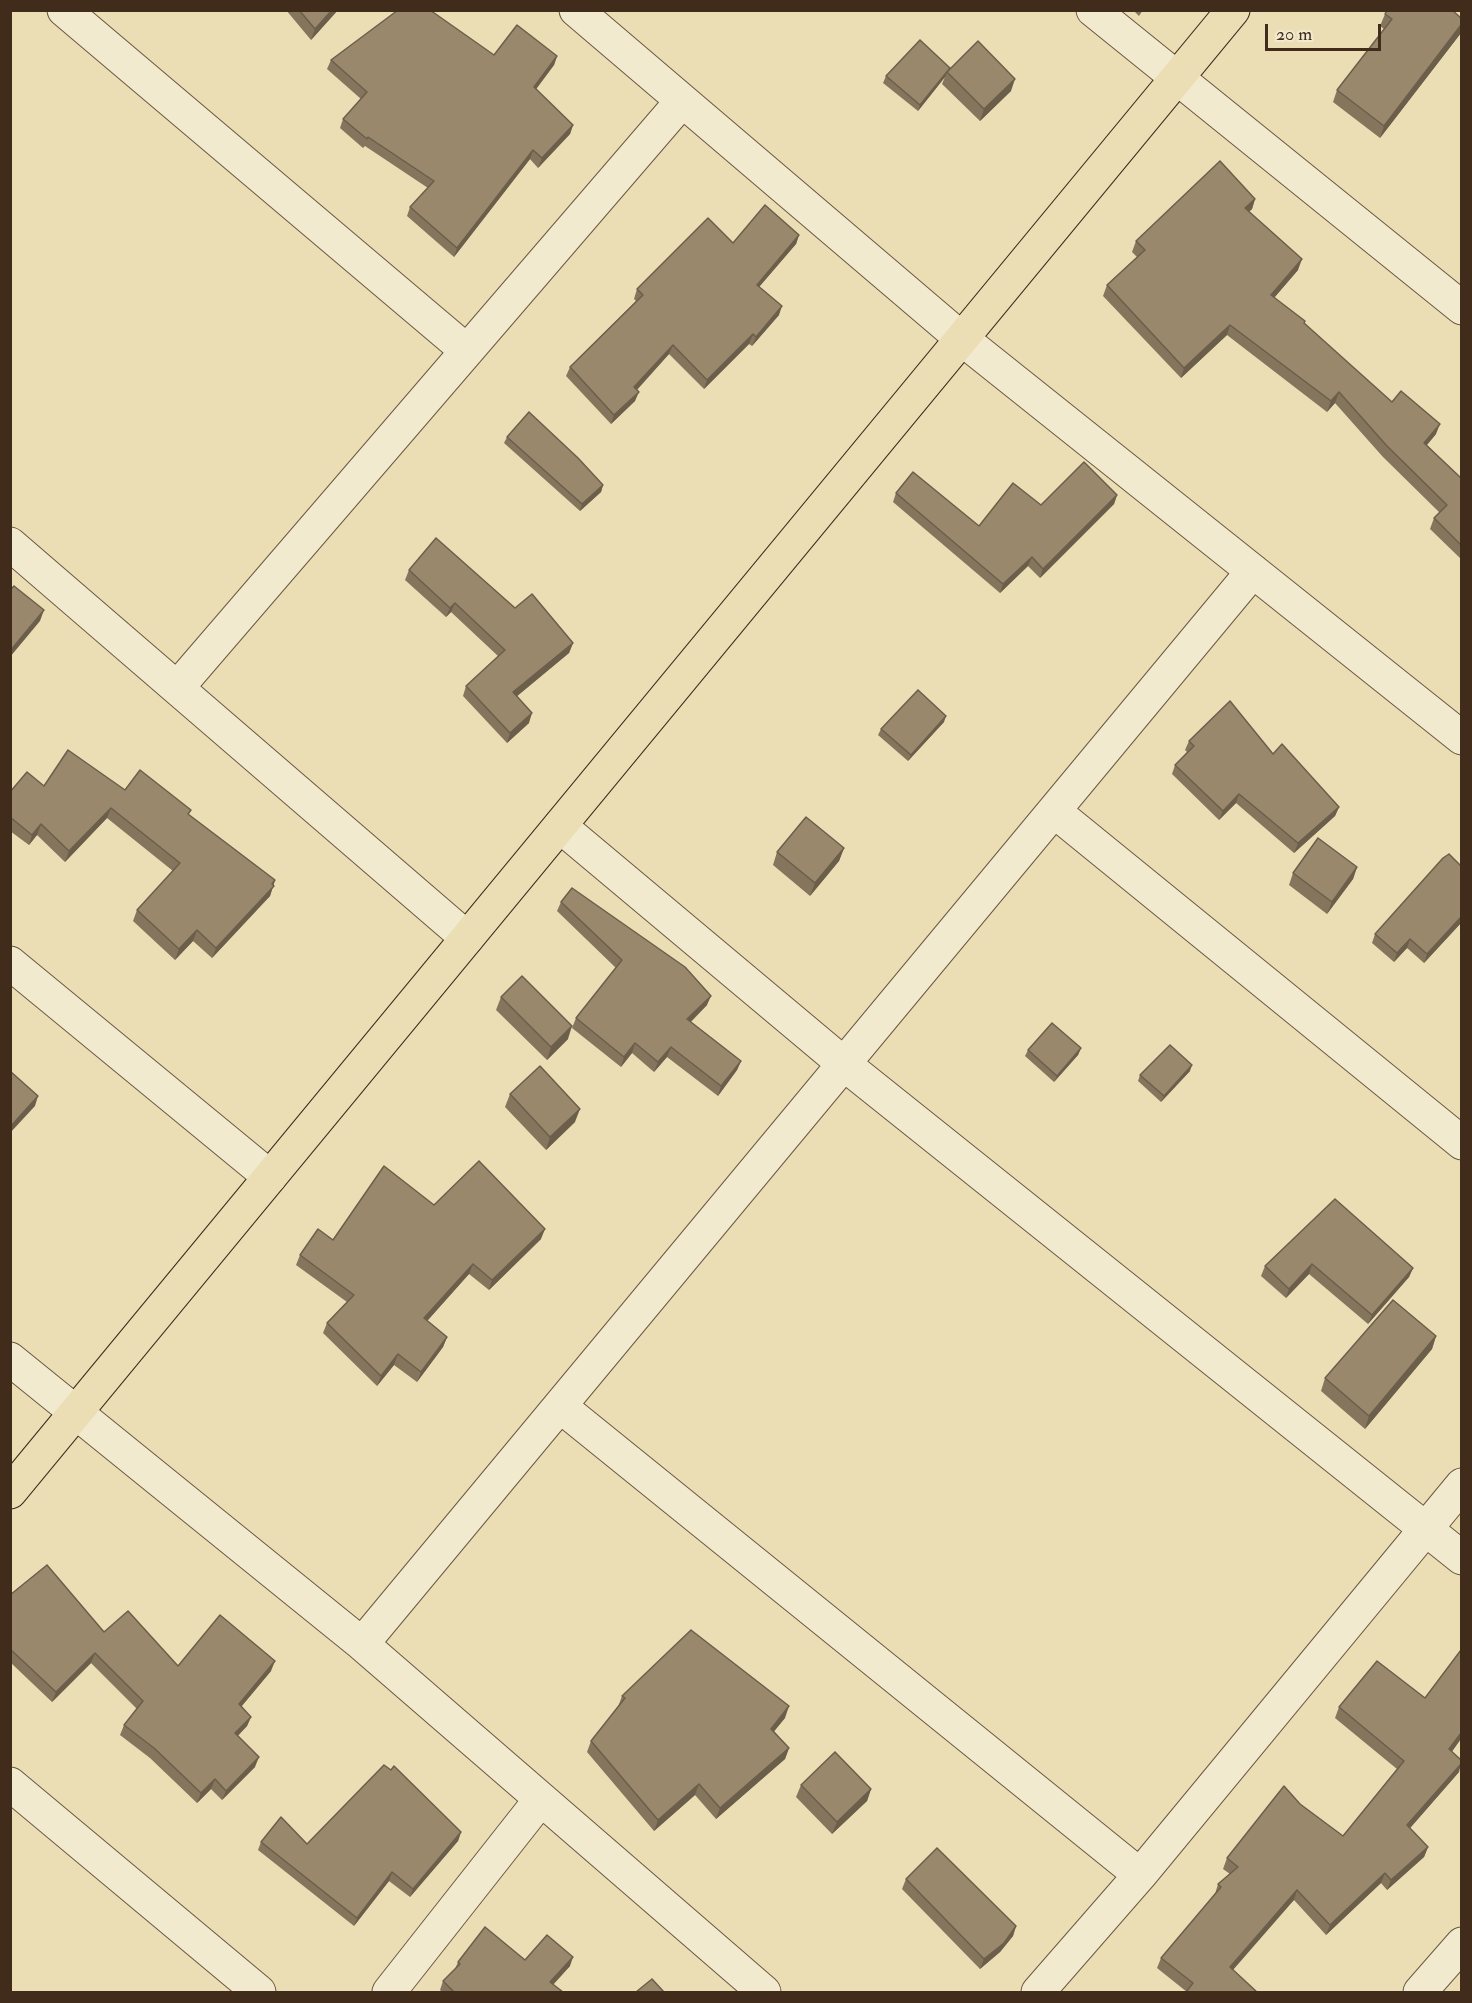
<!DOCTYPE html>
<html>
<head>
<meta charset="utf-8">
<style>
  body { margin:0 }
  #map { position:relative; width:1472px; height:2003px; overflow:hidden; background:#ebdeb5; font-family:"IM FELL Double Pica",serif }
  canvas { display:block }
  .frame { position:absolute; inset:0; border:12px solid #412b1b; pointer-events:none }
  .scale { position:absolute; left:1265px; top:24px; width:116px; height:27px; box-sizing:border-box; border:3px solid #412b1b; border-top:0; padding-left:8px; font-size:18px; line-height:21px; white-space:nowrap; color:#412b1b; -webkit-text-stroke:4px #f2eacf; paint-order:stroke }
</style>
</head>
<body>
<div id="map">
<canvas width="1472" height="2003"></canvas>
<div class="frame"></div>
<div class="scale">20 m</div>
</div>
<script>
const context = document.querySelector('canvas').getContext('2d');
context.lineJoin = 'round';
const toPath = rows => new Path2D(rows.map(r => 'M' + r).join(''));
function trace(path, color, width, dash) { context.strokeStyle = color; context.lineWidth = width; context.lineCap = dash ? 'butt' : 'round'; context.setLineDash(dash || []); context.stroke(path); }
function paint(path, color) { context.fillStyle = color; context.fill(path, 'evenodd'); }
const minor = toPath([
  [64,10,467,351],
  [576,10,962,339,1462,738],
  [1093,10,1462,308],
  [10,544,467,938],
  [177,688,682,101],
  [1054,811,1462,1143],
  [560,826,844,1064,1462,1558],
  [10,963,270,1177],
  [10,1359,362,1644,764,1992],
  [560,1406,1140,1875],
  [362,1644,1253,571],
  [10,1784,259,1992],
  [389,1992,541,1799],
  [1038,1992,1140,1875,1462,1485],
  [1420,1992,1462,1944]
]);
const major = toPath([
  [10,1492,1233,10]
]);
const wall = toPath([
  [286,10,338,10,311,40],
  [1133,10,1143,10,1139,16],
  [1385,14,1461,33,1380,138,1333,102,1337,90,1384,29,1380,26],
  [494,55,557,56,554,65,536,89,573,125,570,134,538,168,530,159,454,257,407,216,410,207,428,188,365,146,363,148,340,128,343,119,361,99,327,69,331,60],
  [949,70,1011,91,980,121,942,84,945,77,918,111,883,83,886,76],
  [1255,199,1252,209,1249,211,1298,270,1274,298,1305,321,1304,324,1392,402,1436,434,1427,445,1461,478,1461,559,1430,529,1434,518,1440,513,1383,457,1335,403,1327,412,1227,335,1181,378,1103,296,1107,285,1137,257,1132,252,1136,241],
  [799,235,796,244,759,287,779,315,752,346,749,344,704,389,669,354,637,390,635,401,611,424,566,376,570,367,636,301,634,299,637,289,733,243],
  [507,437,603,485,601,492,580,511,504,443],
  [896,493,979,526,1041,505,1117,495,1114,504,1040,578,1028,566,1000,593,893,502],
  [409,570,515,608,573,643,569,653,517,696,529,723,507,743,463,696,466,686,498,656,451,612,446,617,405,580],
  [944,722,908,761,878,735,881,729],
  [1189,741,1273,754,1339,807,1335,816,1294,853,1236,803,1219,820,1172,774,1175,765,1187,752,1185,750],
  [44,786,125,790,189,815,275,880,270,896,212,958,193,941,175,960,133,921,137,910,173,871,107,818,65,862,37,835,29,845,10,831,10,792],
  [844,848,839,861,810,896,773,865,777,852],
  [1461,866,1461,923,1424,963,1407,948,1394,962,1372,943,1375,934],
  [1357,867,1353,879,1327,914,1289,885,1293,873],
  [561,902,707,1005,691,1022,741,1061,737,1070,718,1096,667,1057,654,1072,632,1053,621,1067,572,1028,576,1018,616,968,557,911],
  [501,997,568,1039,547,1060,496,1010],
  [1081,1048,1078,1055,1054,1082,1025,1056,1028,1050],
  [1190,1071,1161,1102,1138,1081,1140,1075],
  [510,1094,575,1122,546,1150,505,1107],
  [1335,1199,1413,1268,1409,1277,1368,1324,1309,1274,1286,1298,1261,1276,1265,1266],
  [434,1205,541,1239,489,1290,469,1274,427,1321,447,1337,443,1347,417,1382,394,1365,377,1386,323,1333,327,1323,347,1302,296,1265,300,1255],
  [1436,1336,1432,1349,1365,1429,1321,1391,1325,1378],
  [10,1595,104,1632,178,1666,271,1671,241,1707,251,1717,247,1726,238,1736,255,1767,222,1800,211,1789,197,1803,150,1758,120,1735,124,1725,137,1709,91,1663,52,1702,10,1662],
  [622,1696,785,1718,774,1731,789,1748,785,1759,716,1819,695,1795,654,1831,587,1752,591,1741,618,1707],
  [1339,1707,1452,1752,1459,1772,1410,1828,1428,1847,1424,1857,1387,1890,1381,1883,1326,1935,1294,1900,1187,1992,1157,1968,1161,1958,1215,1894,1218,1884,1230,1874,1223,1869,1227,1858,1300,1804,1343,1836,1397,1769,1335,1718],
  [801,1785,871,1789,867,1801,832,1834,796,1797],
  [461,1832,458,1841,410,1897,389,1881,354,1926,258,1850,261,1842,307,1844],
  [906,1879,1016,1926,1013,1936,1000,1952,980,1969,902,1889],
  [525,1960,570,1966,553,1985,563,1992,442,1992,440,1990,443,1981,455,1969,458,1962]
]);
const shadedWall = toPath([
  [332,10,338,10,311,40,315,29],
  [1461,25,1461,33,1380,138,1384,126],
  [557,56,554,65,531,96,534,87],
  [947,72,945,77,918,111,920,105],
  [1015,79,1011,91,980,121,984,109],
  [573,125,570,134,538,168,542,158],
  [533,150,530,159,454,257,457,248],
  [1255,199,1252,209,1242,219,1245,208],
  [799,235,796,244,753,294,757,285],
  [1302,259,1298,270,1267,306,1271,295],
  [782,306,779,315,752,346,756,337],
  [1230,325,1227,335,1181,378,1184,368],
  [753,334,749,344,704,389,707,380],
  [673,345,669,354,631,396,634,387],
  [639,392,635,401,611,424,614,415],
  [1339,392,1335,403,1327,412,1331,401],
  [1440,424,1436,434,1420,453,1424,443],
  [603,485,601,492,580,511,582,504],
  [1117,495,1114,504,1040,578,1043,569],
  [1032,557,1028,566,1000,593,1003,584],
  [455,603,451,612,446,617,450,608],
  [44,610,40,621,10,657,10,651],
  [573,643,569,653,510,702,513,692],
  [532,713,529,723,507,743,510,733],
  [946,716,944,722,908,761,911,755],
  [1239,794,1236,803,1219,820,1223,811],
  [1339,807,1335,816,1294,853,1298,843],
  [111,808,107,818,65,862,69,851],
  [41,824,37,835,29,845,32,835],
  [844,848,839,861,810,896,815,883],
  [1357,867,1353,879,1327,914,1332,902],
  [275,880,270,896,212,958,216,948],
  [1461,917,1461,923,1424,963,1427,954],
  [197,930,193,941,175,960,179,949],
  [1410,939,1407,948,1394,962,1397,953],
  [711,996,707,1005,683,1029,687,1019],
  [572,1026,568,1039,547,1060,551,1047],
  [635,1043,632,1053,621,1067,624,1057],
  [671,1047,667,1057,654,1072,658,1062],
  [1081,1048,1078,1055,1054,1082,1057,1076],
  [741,1061,737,1070,718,1096,721,1086],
  [1192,1065,1190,1071,1161,1102,1164,1096],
  [38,1096,35,1106,10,1133,10,1127],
  [580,1109,575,1122,546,1150,550,1137],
  [545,1229,541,1239,489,1290,492,1280],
  [473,1264,469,1274,420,1329,424,1318],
  [1312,1264,1309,1274,1286,1298,1289,1289],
  [1413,1268,1409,1277,1368,1324,1372,1315],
  [1436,1336,1432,1349,1365,1429,1369,1416],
  [447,1337,443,1347,417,1382,421,1372],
  [398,1354,394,1365,377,1386,381,1376],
  [95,1653,91,1663,52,1702,56,1692],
  [275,1661,271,1671,235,1714,239,1704],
  [789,1706,785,1718,767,1740,771,1729],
  [251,1717,247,1726,231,1742,235,1733],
  [1461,1733,1461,1739,1446,1760,1449,1749],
  [789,1748,785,1759,716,1819,720,1808],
  [259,1757,255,1767,222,1800,226,1791],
  [1461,1764,1459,1772,1404,1835,1407,1825],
  [215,1779,211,1789,197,1803,201,1793],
  [699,1784,695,1795,654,1831,658,1820],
  [871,1789,867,1801,832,1834,837,1822],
  [461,1832,458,1841,410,1897,413,1889],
  [1428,1847,1424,1857,1387,1890,1391,1880],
  [392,1872,389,1881,354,1926,357,1918],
  [1385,1873,1381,1883,1326,1935,1330,1925],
  [1297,1890,1294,1900,1226,1978,1230,1967],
  [1016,1926,1013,1936,1000,1952,980,1969,984,1959],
  [573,1957,570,1966,547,1991,550,1982]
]);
const building = toPath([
  [299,10,332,10,315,29,299,10],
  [398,10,430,10,494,55,517,25,557,56,534,87,573,125,542,158,533,150,457,248,410,207,434,181,368,137,367,139,343,119,367,92,331,60,398,10],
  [1387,10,1452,10,1461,18,1461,25,1384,126,1337,90,1392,19,1385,14,1387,10],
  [920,40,950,68,920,105,886,76,920,40],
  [978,41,1015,79,984,109,947,72,978,41],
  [1220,161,1255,199,1245,208,1302,259,1271,295,1305,321,1304,323,1392,402,1401,391,1440,424,1424,443,1461,478,1461,545,1434,518,1447,505,1387,446,1339,392,1331,401,1230,325,1184,368,1107,285,1145,250,1136,241,1220,161],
  [765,205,799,235,757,285,782,306,756,337,753,334,707,380,673,345,634,387,639,392,614,415,570,367,643,295,637,289,708,218,733,243,765,205],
  [529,412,578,458,603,485,582,504,507,437,529,412],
  [1084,462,1117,495,1043,569,1032,557,1003,584,896,493,913,472,979,526,1013,483,1041,505,1084,462],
  [436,538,515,608,532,594,573,643,513,692,532,713,510,733,466,686,505,650,455,603,450,608,409,570,436,538],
  [14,586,44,610,10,651,10,590,14,586],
  [918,690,946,716,911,755,881,729,918,690],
  [1230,701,1273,754,1282,744,1339,807,1298,843,1239,794,1223,811,1175,765,1194,746,1189,741,1230,701],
  [68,750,125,790,140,770,191,810,188,814,275,880,272,884,274,886,216,948,197,930,179,949,137,910,180,863,111,808,69,851,41,824,32,835,10,817,10,792,27,772,44,786,68,750],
  [806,817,844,848,815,883,777,852,806,817],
  [1318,838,1357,867,1332,902,1293,873,1318,838],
  [1449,854,1461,866,1461,917,1427,954,1410,939,1397,953,1375,934,1443,858,1449,854],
  [572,888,685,967,711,996,687,1019,741,1061,721,1086,671,1047,658,1062,635,1043,624,1057,576,1018,622,960,561,902,572,888],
  [522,976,572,1026,551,1047,501,997,522,976],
  [1052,1023,1081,1048,1057,1076,1028,1050,1052,1023],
  [1170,1045,1192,1065,1164,1096,1140,1075,1170,1045],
  [540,1066,580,1109,550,1137,510,1094,540,1066],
  [10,1071,38,1096,10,1127,10,1071],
  [479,1161,545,1229,492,1280,473,1264,424,1318,447,1337,421,1372,398,1354,381,1376,327,1323,354,1295,300,1255,318,1229,333,1240,384,1166,434,1205,479,1161],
  [1335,1199,1413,1268,1372,1315,1312,1264,1289,1289,1265,1266,1335,1199],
  [1393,1300,1436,1336,1369,1416,1325,1378,1393,1300],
  [47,1565,104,1632,128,1611,178,1666,220,1615,275,1661,239,1704,251,1717,235,1733,259,1757,226,1791,215,1779,201,1793,154,1748,124,1725,143,1701,95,1653,56,1692,10,1649,10,1595,47,1565],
  [691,1630,789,1706,771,1729,789,1748,720,1808,699,1784,658,1820,591,1741,625,1698,622,1696,691,1630],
  [1461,1650,1461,1733,1449,1749,1461,1760,1461,1764,1407,1825,1428,1847,1391,1880,1385,1873,1330,1925,1297,1890,1230,1967,1257,1992,1186,1992,1193,1983,1161,1958,1221,1887,1218,1884,1238,1867,1227,1858,1284,1786,1300,1804,1343,1836,1404,1761,1339,1707,1377,1661,1425,1698,1461,1650],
  [835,1752,871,1789,837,1822,801,1785,835,1752],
  [384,1765,391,1770,394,1766,461,1832,413,1889,392,1872,357,1918,261,1842,281,1817,307,1844,384,1765],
  [937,1848,1016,1926,1004,1943,984,1959,906,1879,937,1848],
  [485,1927,525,1960,547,1935,573,1957,550,1982,563,1992,454,1992,443,1981,460,1964,458,1962,485,1927],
  [652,1979,664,1992,636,1992,652,1979]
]);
trace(minor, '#6c5842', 35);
trace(major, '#412b1b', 35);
trace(minor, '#f2eacf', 33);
trace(major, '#ebdeb5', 33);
paint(wall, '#84755c');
paint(shadedWall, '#6b5f4b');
paint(building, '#99886b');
trace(building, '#6b5f4b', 1.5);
</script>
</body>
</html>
